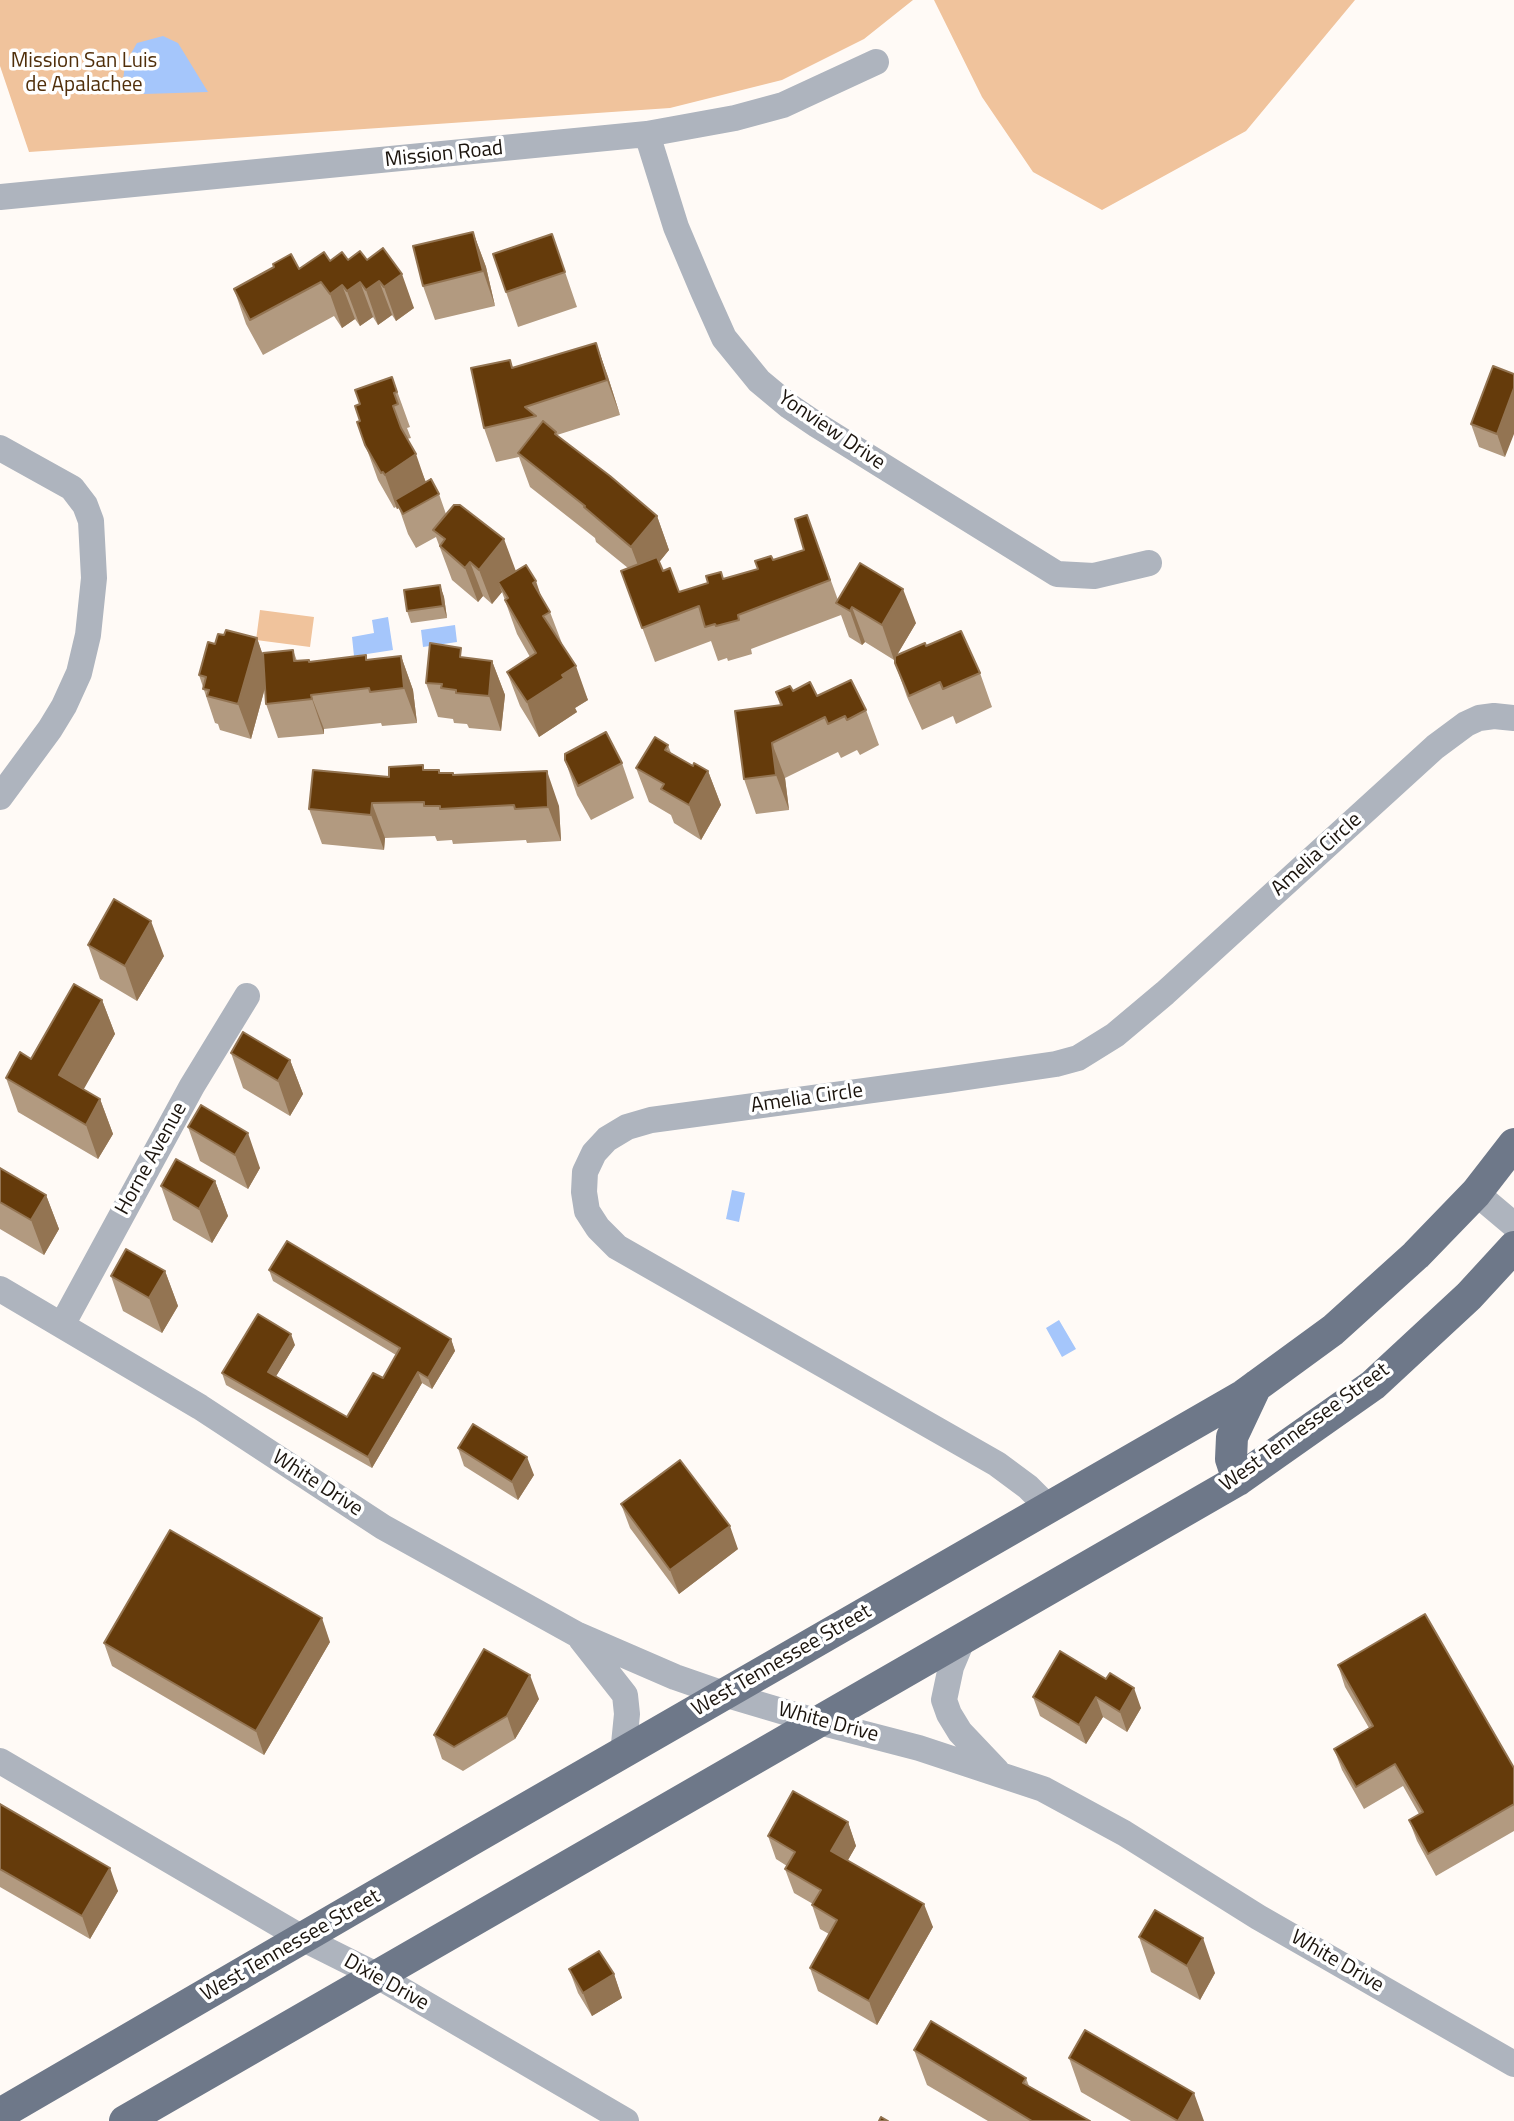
<!DOCTYPE html>
<html>
<head>
<meta charset="utf-8">
<style>
  body { margin:0 }
  canvas { display:block; background:#fffaf6 }
</style>
</head>
<body>
<canvas width="1514" height="2121"></canvas>
<script>
const context = document.querySelector('canvas').getContext('2d');
context.lineJoin = 'round';
function paint(path, color) { context.fillStyle = color; context.fill(path, 'evenodd'); }
const toPath = rows => new Path2D(rows.map(r => 'M' + r).join(''));
function trace(path, color, width, dash) { context.strokeStyle = color; context.lineWidth = width; context.lineCap = dash ? 'butt' : 'round'; context.setLineDash(dash || []); context.stroke(path); }
function label(font, color, halo, rows, align = 'center') {
  context.font = font + ' "Titillium Web",sans-serif'; context.lineWidth = 7; context.setLineDash([]); context.textBaseline = 'middle'; context.strokeStyle = halo; context.fillStyle = color; for (const [text, x, y, turn = 0] of rows) {
    context.save(); context.translate(x, y); context.rotate((+turn || 0) * Math.PI / 180); context.textAlign = isNaN(turn) ? turn : align; if (halo) context.strokeText(text, 0, 0); context.fillText(text, 0, 0); context.restore();
  }
}
const green = toPath([
  [0,0,913,0,864,39,782,80,670,108,29,152,0,66],
  [934,0,1355,0,1246,131,1102,210,1033,172,982,97],
  [260,610,314,617,310,647,256,640]
]);
const water = toPath([
  [163,36,178,43,208,92,144,94,127,88,123,81,125,64,137,43],
  [388,617,393,650,354,656,352,637,374,633,372,620],
  [455,625,457,642,423,647,421,630],
  [732,1190,745,1193,739,1222,726,1219],
  [1059,1320,1076,1349,1062,1357,1046,1328]
]);
const minor = toPath([
  [647,134,676,227,703,291,724,338,759,381,789,406,817,425,1057,574,1094,576,1149,563],
  [0,197,647,134,735,118,783,105,876,62],
  [0,448,72,488,85,505,91,521,94,578,88,635,79,673,64,706,50,729,0,797],
  [1476,1193,1514,1225],
  [0,1289,200,1407,383,1527,578,1635,675,1677,724,1694,815,1721,919,1748,1043,1789,1124,1833,1258,1917,1514,2064],
  [62,1325,192,1086,247,996],
  [1048,1507,1028,1487,997,1464,617,1247,598,1228,587,1211,584,1192,585,1172,594,1153,607,1139,627,1127,651,1120,946,1080,1056,1064,1078,1058,1115,1035,1165,993,1435,747,1466,724,1479,718,1494,716,1514,718],
  [964,1636,951,1667,944,1700,949,1714,960,1732,997,1771],
  [581,1639,625,1695,627,1714,623,1754],
  [0,1761,304,1939,376,1975,626,2121]
]);
const major = toPath([
  [1238,1480,1231,1459,1232,1437,1256,1386],
  [0,2114,471,1840,1244,1395,1333,1330,1416,1255,1476,1193,1514,1144],
  [125,2121,1238,1480,1373,1385,1469,1296,1514,1247]
]);
const wall = toPath([
  [473,232,486,267,495,306,435,320,423,286],
  [552,234,577,307,518,327,506,292],
  [348,260,367,260,414,308,396,321,392,315,378,325,373,317,360,326,355,319,342,328,334,316,263,355,246,324,234,289,330,261],
  [596,343,608,377,620,415,557,435,657,516,669,550,659,562,663,571,679,592,758,569,773,560,804,550,807,515,838,600,916,623,897,655,926,646,980,673,992,707,956,724,953,716,922,730,907,697,894,660,865,642,862,645,849,637,841,615,751,649,752,654,728,661,727,658,718,661,711,641,655,662,621,571,628,568,596,542,595,538,530,487,519,457,496,462,484,428,510,360,513,368],
  [1493,366,1505,457,1479,447,1471,424],
  [392,377,410,427,407,428,411,438,407,439,426,482,439,494,446,514,516,571,541,597,550,612,563,646,588,700,575,708,577,712,539,737,520,706,507,672,530,657,517,634,502,592,492,604,483,596,478,602,452,580,436,537,416,548,408,534,399,508,397,509,396,507,394,508,378,480,357,422,360,421],
  [440,585,444,597,447,618,411,623,407,611],
  [224,635,257,638,263,656,293,650,297,661,310,662,366,655,367,660,401,656,413,690,417,723,382,726,381,723,324,729,324,734,278,738,266,704,265,688,251,739,220,730,218,724,215,723,199,675,215,644],
  [464,658,492,661,505,695,501,731,469,728,467,724,454,723,453,719,438,717,426,683],
  [793,691,866,710,879,745,860,755,857,750,841,758,838,752,785,778,789,810,756,814,744,779,780,705,776,692],
  [668,745,671,753,693,766,708,771,721,805,701,840,674,823,671,815,649,802,636,768],
  [565,760,622,763,634,798,591,820,577,795],
  [425,770,440,773,453,773,454,775,559,806,561,841,527,843,526,840,453,844,452,840,437,841,435,836,385,838,384,850,322,844,309,809,389,777],
  [88,945,164,956,137,1001,100,979],
  [102,1000,115,1034,83,1089,100,1099,113,1134,98,1159,18,1112,6,1078,31,1059],
  [231,1053,290,1060,303,1094,290,1116,243,1088],
  [188,1127,260,1168,248,1189,200,1161],
  [0,1168,46,1195,59,1229,44,1255,0,1229],
  [215,1181,228,1216,212,1243,173,1220,161,1186],
  [269,1270,451,1339,455,1351,432,1389,422,1383,372,1468,226,1385,222,1373,295,1345,276,1376,347,1417,383,1378,396,1355,273,1281],
  [165,1271,178,1306,162,1333,123,1311,111,1276],
  [458,1448,534,1475,518,1500,464,1466],
  [621,1504,738,1549,679,1594,630,1528],
  [330,1642,264,1755,112,1666,104,1643],
  [1060,1651,1141,1708,1127,1732,1103,1717,1086,1744,1040,1716,1033,1697],
  [1338,1665,1514,1768,1514,1831,1436,1876,1417,1841,1409,1820,1419,1814,1403,1786,1364,1809,1342,1770,1334,1749,1369,1728,1345,1687],
  [539,1699,515,1739,463,1771,442,1759,434,1735],
  [0,1804,118,1891,90,1939,0,1887],
  [848,1822,856,1846,848,1860,933,1927,877,2025,818,1991,810,1968,829,1934,820,1929,812,1905,813,1904,794,1893,785,1869,787,1866,776,1859,768,1836],
  [1139,1937,1215,1973,1200,2000,1151,1972],
  [569,1969,614,1974,622,1998,592,2016,578,1993],
  [914,2050,1026,2078,1029,2086,1090,2121,988,2121,927,2085],
  [1069,2058,1204,2121,1131,2121,1081,2092]
]);
const shadedWall = toPath([
  [473,232,486,267,495,306,483,271],
  [402,274,414,308,396,321,384,287],
  [379,281,392,315,378,325,366,290],
  [360,282,373,317,360,326,347,291],
  [342,285,355,319,342,328,330,294],
  [596,343,608,377,620,415,607,380],
  [1514,388,1514,434,1505,457,1497,434],
  [416,454,428,489,395,500,399,508,397,509,385,475],
  [657,516,669,550,644,581,631,547],
  [504,539,517,574,498,582,502,592,492,604,479,570],
  [470,562,483,596,478,602,465,568],
  [536,581,547,614,533,583],
  [440,585,444,597,447,618,443,606],
  [903,589,916,623,894,660,882,625],
  [852,607,865,642,862,645,850,611],
  [257,638,269,673,251,739,238,704],
  [401,656,413,690,417,723,404,688],
  [492,661,505,695,501,731,489,696],
  [576,666,588,700,575,708,577,712,539,737,527,702,562,675],
  [311,695,324,729,324,734,312,699],
  [772,743,785,778,789,810,776,775],
  [547,771,559,806,561,841,548,807],
  [708,771,721,805,701,840,689,805],
  [372,803,385,838,384,850,371,815],
  [151,921,164,956,137,1001,125,966],
  [102,1000,115,1034,72,1110,59,1075],
  [290,1060,303,1094,290,1116,278,1081],
  [100,1099,113,1134,98,1159,86,1125],
  [248,1133,260,1168,248,1189,235,1155],
  [215,1181,228,1216,212,1243,199,1209],
  [46,1195,59,1229,44,1255,31,1220],
  [165,1271,178,1306,162,1333,149,1298],
  [291,1334,295,1345,272,1383,268,1372],
  [451,1339,455,1351,432,1389,428,1378],
  [418,1372,422,1383,372,1468,368,1457],
  [527,1457,534,1475,518,1500,512,1482],
  [730,1526,738,1549,679,1594,670,1570],
  [322,1618,330,1642,264,1755,256,1731],
  [530,1675,539,1699,515,1739,507,1716],
  [1134,1688,1141,1708,1127,1732,1120,1712],
  [1096,1697,1103,1717,1086,1744,1079,1725],
  [848,1822,856,1846,840,1874,831,1851],
  [110,1868,118,1891,90,1939,82,1916],
  [924,1904,933,1927,877,2025,869,2001],
  [1203,1938,1215,1973,1200,2000,1187,1966],
  [614,1974,622,1998,592,2016,583,1993],
  [1194,2093,1204,2121,1178,2121]
]);
const building = toPath([
  [473,232,483,271,423,286,413,246,473,232],
  [552,234,565,272,506,292,493,254,552,234],
  [383,248,402,274,384,287,379,281,366,290,360,282,347,291,342,285,330,294,321,282,250,320,234,289,274,267,273,264,291,254,299,269,324,252,330,261,342,252,348,260,360,251,367,260,383,248],
  [596,343,607,380,525,407,536,416,484,428,471,368,510,360,512,368,596,343],
  [1493,366,1514,374,1514,388,1497,434,1471,424,1493,366],
  [392,377,397,392,394,393,398,404,393,406,401,428,416,454,385,475,383,472,381,473,365,445,357,422,360,421,355,406,360,404,355,390,392,377],
  [543,421,556,432,555,434,610,476,657,516,631,547,584,507,585,506,518,453,543,421],
  [431,479,439,494,403,514,395,500,431,479],
  [454,505,460,505,504,539,479,570,470,562,465,568,440,546,445,539,433,530,454,505],
  [807,515,830,580,738,615,739,620,716,626,715,624,705,627,699,606,642,628,621,571,657,557,663,571,670,568,679,592,708,583,706,576,721,572,723,579,758,569,755,561,771,556,773,560,804,550,795,519,807,515],
  [860,563,903,589,882,625,852,607,850,611,836,603,860,563],
  [526,565,536,581,533,583,550,612,543,616,576,666,562,675,564,678,527,702,507,672,536,653,505,600,508,598,498,582,526,565],
  [440,585,443,606,407,611,404,590,440,585],
  [226,630,257,638,238,704,207,696,209,690,203,689,206,677,199,675,208,642,215,644,218,634,224,635,226,630],
  [961,631,980,673,943,689,940,682,909,696,895,663,895,656,925,643,926,646,961,631],
  [430,643,461,648,460,657,492,661,489,696,456,693,456,690,441,688,442,684,426,683,430,643],
  [293,650,294,661,309,660,309,662,366,655,366,660,401,656,404,688,370,692,369,688,311,695,312,699,266,704,263,653,293,650],
  [851,680,866,710,847,720,845,716,828,724,825,717,772,743,776,775,744,779,735,711,782,705,776,692,790,686,793,691,810,682,817,696,851,680],
  [606,732,622,763,578,786,565,760,565,754,606,732],
  [655,737,668,745,665,750,693,766,694,763,708,771,689,805,661,789,664,784,636,768,655,737],
  [423,765,423,770,439,770,439,773,453,773,453,775,547,771,548,807,515,809,514,805,440,809,440,806,424,806,424,802,372,803,371,815,309,809,313,770,389,777,389,767,423,765],
  [114,899,151,921,125,966,88,945,114,899],
  [74,984,102,1000,59,1075,100,1099,86,1125,6,1078,20,1052,31,1059,74,984],
  [243,1032,290,1060,278,1081,231,1053,243,1032],
  [201,1105,248,1133,235,1155,188,1127,201,1105],
  [176,1159,215,1181,199,1209,161,1186,176,1159],
  [0,1168,46,1195,31,1220,0,1202,0,1168],
  [287,1241,451,1339,428,1378,418,1372,368,1457,222,1373,258,1314,291,1334,268,1372,347,1417,373,1373,383,1378,400,1348,269,1270,287,1241],
  [126,1249,165,1271,149,1298,111,1276,126,1249],
  [473,1424,527,1457,512,1482,458,1448,473,1424],
  [680,1460,730,1526,670,1570,621,1504,680,1460],
  [170,1530,322,1618,256,1731,104,1643,170,1530],
  [1425,1614,1514,1768,1514,1804,1428,1854,1409,1820,1423,1812,1395,1764,1356,1787,1334,1749,1373,1726,1338,1665,1425,1614],
  [484,1649,530,1675,507,1716,454,1747,434,1735,484,1649],
  [1060,1651,1106,1679,1110,1673,1134,1688,1120,1712,1096,1697,1079,1725,1033,1697,1060,1651],
  [793,1791,848,1822,831,1851,924,1904,869,2001,810,1968,837,1920,812,1905,821,1890,785,1869,795,1852,768,1836,793,1791],
  [0,1804,110,1868,82,1916,0,1869,0,1804],
  [1155,1910,1203,1938,1187,1966,1139,1937,1155,1910],
  [599,1951,614,1974,583,1993,569,1969,599,1951],
  [931,2021,1026,2078,1023,2083,1090,2121,1032,2121,914,2050,931,2021],
  [1085,2030,1194,2093,1178,2121,1069,2058,1085,2030],
  [881,2117,888,2121,879,2121,881,2117]
]);
const parkNames = [
  ["Mission San Luis",84,62],
  ["de Apalachee",84,86]
];
const streetNames = [
  ["Mission Road",444,155,-6],
  ["Yonview Drive",831,431,34],
  ["Amelia Circle",1317,855,-42],
  ["Amelia Circle",807,1099,-8],
  ["Horne Avenue",152,1159,-61],
  ["West Tennessee Street",1305,1428,-36],
  ["White Drive",317,1484,33],
  ["West Tennessee Street",782,1661,-30],
  ["White Drive",828,1723,15],
  ["West Tennessee Street",291,1946,-30],
  ["White Drive",1337,1962,30],
  ["Dixie Drive",386,1983,29]
];
paint(green, '#f0c39c');
paint(water, '#a5c6fb');
trace(minor, '#aeb4be', 26);
trace(major, '#6e7889', 32);
paint(wall, '#b29a80');
paint(shadedWall, '#937452');
paint(building, '#653b0b');
trace(building, '#937452', 2);
label('21px', '#502f0b', '#fff', parkNames);
label('21px', '#1b140d', '#fff', streetNames);
</script>
</body>
</html>
